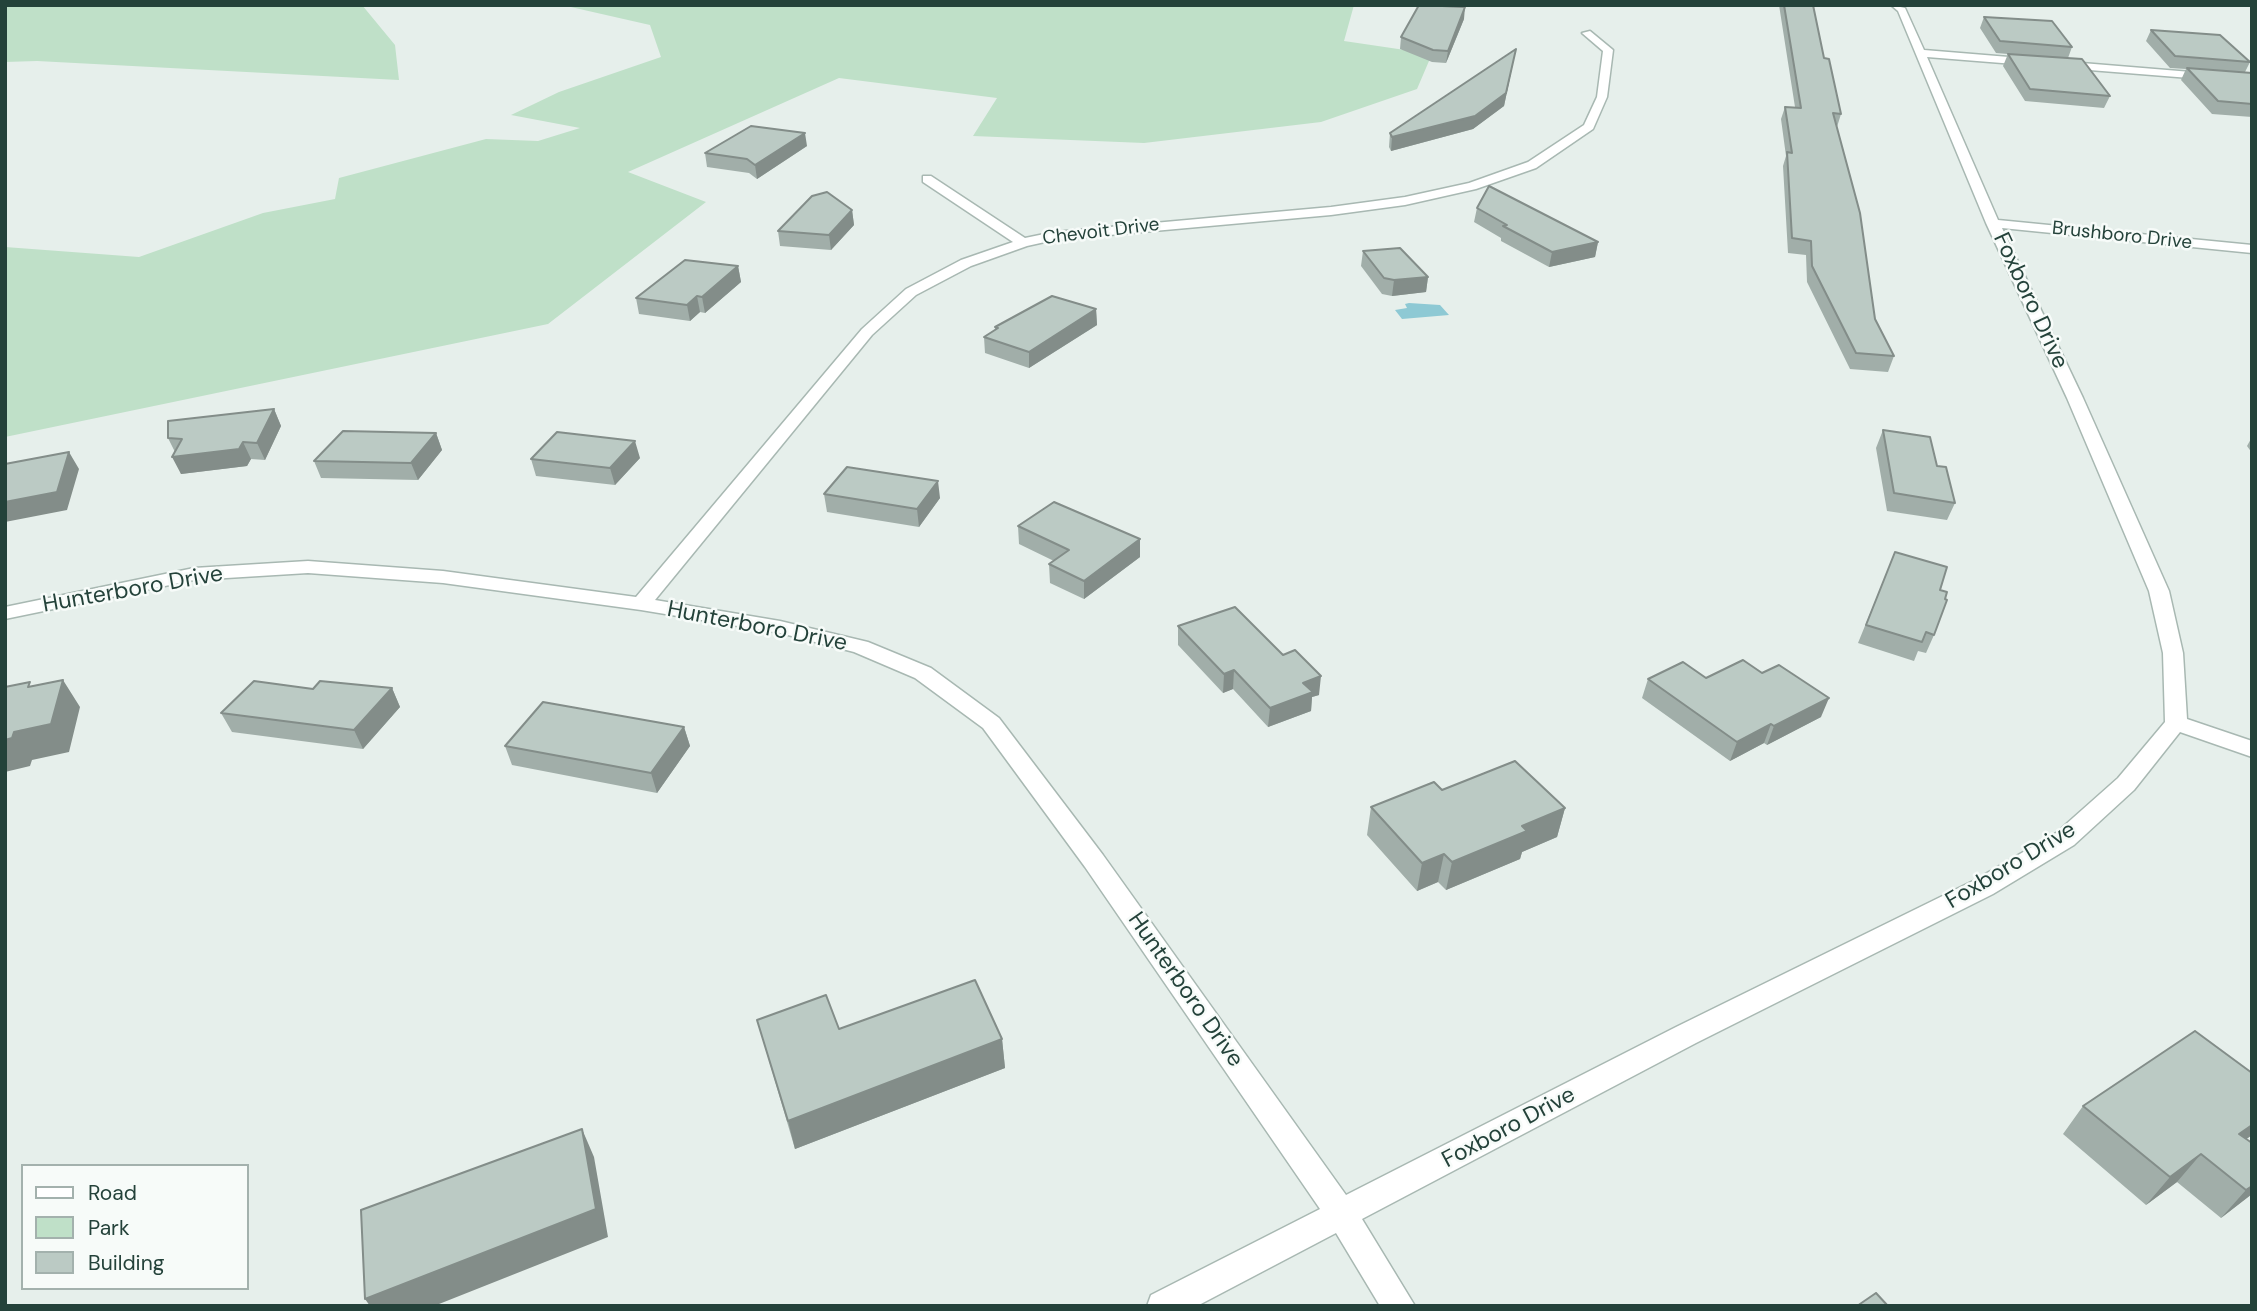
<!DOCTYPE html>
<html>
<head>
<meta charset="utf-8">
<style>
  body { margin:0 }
  #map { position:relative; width:2257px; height:1311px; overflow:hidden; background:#e6efeb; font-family:"DM Sans",sans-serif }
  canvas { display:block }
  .frame { position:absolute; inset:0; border:7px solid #24423a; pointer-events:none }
  .legend { position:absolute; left:21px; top:1164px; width:228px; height:126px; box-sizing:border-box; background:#f7fbf9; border:2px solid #a3b1ad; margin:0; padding:9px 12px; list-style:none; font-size:21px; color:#24423a }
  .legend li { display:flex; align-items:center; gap:14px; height:35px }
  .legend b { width:35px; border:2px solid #a3b1ad }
</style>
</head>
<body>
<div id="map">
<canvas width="2257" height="1311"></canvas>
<div class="frame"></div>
<ul class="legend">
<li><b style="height:9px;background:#fff"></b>Road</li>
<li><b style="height:19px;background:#bfe0c8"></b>Park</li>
<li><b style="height:19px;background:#bbcac4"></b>Building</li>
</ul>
</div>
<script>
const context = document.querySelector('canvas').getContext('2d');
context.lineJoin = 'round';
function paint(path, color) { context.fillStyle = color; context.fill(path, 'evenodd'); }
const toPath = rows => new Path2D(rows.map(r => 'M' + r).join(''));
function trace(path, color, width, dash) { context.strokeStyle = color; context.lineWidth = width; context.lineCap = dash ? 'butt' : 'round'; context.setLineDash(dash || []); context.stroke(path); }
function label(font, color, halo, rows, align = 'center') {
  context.font = font + ' "DM Sans",sans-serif'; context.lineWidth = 5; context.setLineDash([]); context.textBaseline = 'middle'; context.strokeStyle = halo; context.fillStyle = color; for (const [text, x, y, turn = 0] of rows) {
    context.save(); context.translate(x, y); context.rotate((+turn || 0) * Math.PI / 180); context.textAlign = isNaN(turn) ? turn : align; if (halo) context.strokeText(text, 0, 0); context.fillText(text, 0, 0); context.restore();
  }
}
const green = toPath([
  [5,5,362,5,395,45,399,80,37,61,5,62],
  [562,5,1354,5,1344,41,1432,54,1417,89,1321,122,1144,143,973,136,997,98,839,78,628,172,706,202,548,324,5,437,5,247,139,257,263,213,335,199,339,178,486,139,538,141,580,128,511,115,559,92,661,57,650,25]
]);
const water = toPath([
  [1409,303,1440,305,1449,315,1402,319,1395,310,1407,308,1405,304]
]);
const minor = toPath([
  [1891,5,1905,8,1924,50,2252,77,2252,83,1927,57,1998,220,2252,245,2252,253,2002,228,2083,398,2169,591,2183,653,2187,719,2252,741,2252,757,2180,732,2134,790,2074,845,1993,894,1696,1043,1362,1219,1415,1306,1380,1306,1336,1233,1197,1306,1147,1306,1151,1295,1320,1209,1085,867,983,728,915,678,854,652,780,633,641,610,443,583,308,573,194,580,5,619,5,607,194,568,308,561,443,571,636,597,862,329,906,289,961,260,1013,242,923,182,923,176,931,176,1025,238,1054,232,1331,207,1405,197,1469,183,1528,162,1584,125,1597,97,1603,51,1582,33,1590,31,1613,50,1607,97,1593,129,1536,168,1476,189,1405,205,1331,215,1054,240,1027,246,971,266,916,295,872,335,655,600,780,621,868,642,931,668,999,718,1103,855,1346,1195,1676,1027,1975,880,2056,833,2118,778,2165,722,2163,653,2149,591,2067,398,1986,223,1898,11,1891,5]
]);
const wall = toPath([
  [1779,5,1813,5,1824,58,1841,114,1837,127,1875,319,1894,356,1888,372,1850,369,1807,282,1806,255,1788,253,1783,166,1786,156,1781,119,1785,107,1795,107],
  [1984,17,2072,47,2068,58,2110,96,2104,108,2025,101,2003,66,2008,54,1996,53,1980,28],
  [1464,19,1446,63,1432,62,1400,49,1401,37],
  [2151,30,2250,62,2245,72,2252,73,2252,117,2212,114,2181,80,2186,69,2170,68,2146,41],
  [1516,49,1504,106,1473,129,1391,151,1389,147,1390,133],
  [807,146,757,179,749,173,707,167,705,153],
  [1477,208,1598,242,1595,257,1549,267,1501,241,1501,238,1474,222],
  [852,210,854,225,831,250,780,246,778,231],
  [1363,251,1428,277,1426,292,1392,296,1382,294,1361,266],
  [738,266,741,282,705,313,700,312,690,321,639,314,636,298],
  [1096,309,1097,325,1029,368,985,353,984,337,995,330,995,327],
  [274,409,281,426,265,460,251,459,247,466,181,474,175,452,168,438],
  [1883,430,1937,466,1955,503,1947,520,1887,511,1876,448],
  [436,433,442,450,418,480,321,478,314,461],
  [2252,437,2252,453,2247,446],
  [640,458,615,485,536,476,531,459],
  [824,494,940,498,919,527,827,512],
  [1018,526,1140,539,1140,557,1084,599,1050,583,1049,564,1054,561,1019,544],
  [1895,552,1940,590,1934,635,1926,653,1918,651,1914,661,1858,643],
  [1178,626,1319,695,1312,697,1311,711,1268,727,1233,689,1223,693,1178,645],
  [1706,678,1821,717,1767,745,1764,743,1730,761,1642,698,1648,679],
  [392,688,400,707,363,749,232,732,221,713,313,689],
  [684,727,690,746,657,793,512,765,505,746],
  [1442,790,1565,808,1557,837,1522,852,1520,859,1446,890,1438,882,1417,891,1367,835,1371,807],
  [757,1020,839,1029,1002,1039,1005,1068,795,1149],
  [2083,1106,2252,1135,2246,1139,2252,1194,2221,1218,2177,1182,2146,1205,2063,1134]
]);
const shadedWall = toPath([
  [1465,7,1464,19,1446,63,1448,51],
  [1516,49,1504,106,1473,129,1391,151,1392,137],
  [805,133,807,146,757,179,755,165],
  [852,210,854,225,831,250,829,235],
  [1598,242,1595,257,1549,267,1552,252],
  [738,266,741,282,705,313,702,297],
  [1428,277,1426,292,1392,296,1394,280],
  [697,296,700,312,690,321,687,305],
  [1096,309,1097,325,1029,368,1029,352],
  [274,409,281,426,265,460,257,443],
  [436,433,442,450,418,480,411,463],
  [635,441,640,458,615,485,610,468],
  [243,442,251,459,247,466,181,474,172,457],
  [69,452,79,469,67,510,5,522,5,502],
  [938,481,940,498,919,527,917,509],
  [1140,539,1140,557,1084,599,1084,581],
  [1234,670,1233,689,1223,693,1224,674],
  [1321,676,1319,695,1312,697,1311,711,1268,727,1270,708,1303,683],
  [63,680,80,707,69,752,32,760,30,766,5,772,5,740],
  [392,688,400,707,363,749,354,730],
  [1829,698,1821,717,1767,745,1774,726],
  [1771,724,1764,743,1730,761,1737,742],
  [684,727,690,746,657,793,651,773],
  [1565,808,1557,837,1522,852,1520,859,1446,890,1452,862,1522,826],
  [1444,854,1438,882,1417,891,1422,863],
  [1002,1039,1005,1068,795,1149,788,1121],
  [2252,1125,2252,1135,2215,1162,2239,1134],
  [582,1129,594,1157,608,1237,434,1306,370,1306,365,1299],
  [2201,1154,2177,1182,2146,1205,2170,1177],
  [2252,1186,2252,1194,2221,1218,2246,1190]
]);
const building = toPath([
  [1419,5,1465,7,1448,51,1433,50,1401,37,1419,5],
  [1784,5,1813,5,1824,58,1829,59,1841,114,1833,113,1860,213,1875,319,1894,356,1856,353,1812,266,1811,241,1792,238,1787,152,1792,153,1785,107,1801,108,1784,5],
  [1984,17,2052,21,2072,47,2000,41,1984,17],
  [2151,30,2220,35,2250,62,2175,56,2151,30],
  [1516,49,1506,93,1475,116,1392,137,1390,133,1516,49],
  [2008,54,2082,59,2110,96,2030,89,2008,54],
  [2187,68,2252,73,2252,104,2218,101,2187,68],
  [751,126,805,133,755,165,747,159,705,153,751,126],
  [1489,186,1598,242,1552,252,1503,226,1507,225,1477,208,1489,186],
  [827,192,852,210,829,235,778,231,812,196,827,192],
  [1400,248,1428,277,1394,280,1384,278,1363,251,1400,248],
  [685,260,738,266,702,297,697,296,687,305,636,298,685,260],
  [1052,296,1096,309,1029,352,984,337,998,328,995,327,1052,296],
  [274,409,257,443,243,442,239,449,172,457,182,439,168,438,168,421,274,409],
  [1883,430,1930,437,1937,466,1946,467,1955,503,1894,493,1883,430],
  [343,431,436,433,411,463,314,461,343,431],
  [557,432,635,441,610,468,531,459,557,432],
  [69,452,57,492,5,502,5,464,69,452],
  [847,467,938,481,917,509,824,494,847,467],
  [1054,502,1140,539,1084,581,1049,564,1069,550,1018,526,1054,502],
  [1895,552,1947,567,1940,590,1947,592,1945,599,1947,600,1934,635,1926,632,1922,642,1866,625,1895,552],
  [1235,607,1283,655,1295,650,1321,676,1303,683,1313,692,1270,708,1234,670,1224,674,1178,626,1235,607],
  [1743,660,1762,673,1779,665,1829,698,1774,726,1771,724,1737,742,1648,679,1683,662,1706,678,1743,660],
  [63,680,51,724,14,732,12,738,5,740,5,687,30,682,28,687,63,680],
  [254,681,313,689,320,681,392,688,354,730,221,713,254,681],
  [543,702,684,727,651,773,505,746,543,702],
  [1515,761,1565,808,1522,826,1527,831,1452,862,1444,854,1422,863,1371,807,1434,782,1442,790,1515,761],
  [975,980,1002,1039,788,1121,757,1020,826,995,839,1029,975,980],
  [2195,1031,2252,1073,2252,1125,2239,1134,2252,1143,2252,1186,2246,1190,2201,1154,2170,1177,2083,1106,2195,1031],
  [582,1129,596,1209,365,1299,361,1210,582,1129],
  [1876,1293,1888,1306,1857,1306,1876,1293]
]);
const farStreetnames = [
  ["Chevoit Drive",1101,232,-7],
  ["Brushboro Drive",2122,236,6]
];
const streetNames = [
  ["Foxboro Drive",2030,301,65],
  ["Hunterboro Drive",133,590,-10],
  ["Hunterboro Drive",757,627,11],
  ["Foxboro Drive",2011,866,-31],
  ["Hunterboro Drive",1185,990,55],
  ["Foxboro Drive",1509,1128,-28]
];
paint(green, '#bfe0c8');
paint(water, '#8ec9d4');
trace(minor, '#a8b8b2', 3);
paint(minor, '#fff');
paint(wall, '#a1aea9');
paint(shadedWall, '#838d89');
paint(building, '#bbcac4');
trace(building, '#838d89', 2);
label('19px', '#24423a', '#f7fbf9', farStreetnames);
label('23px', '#24423a', '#f7fbf9', streetNames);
</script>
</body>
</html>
